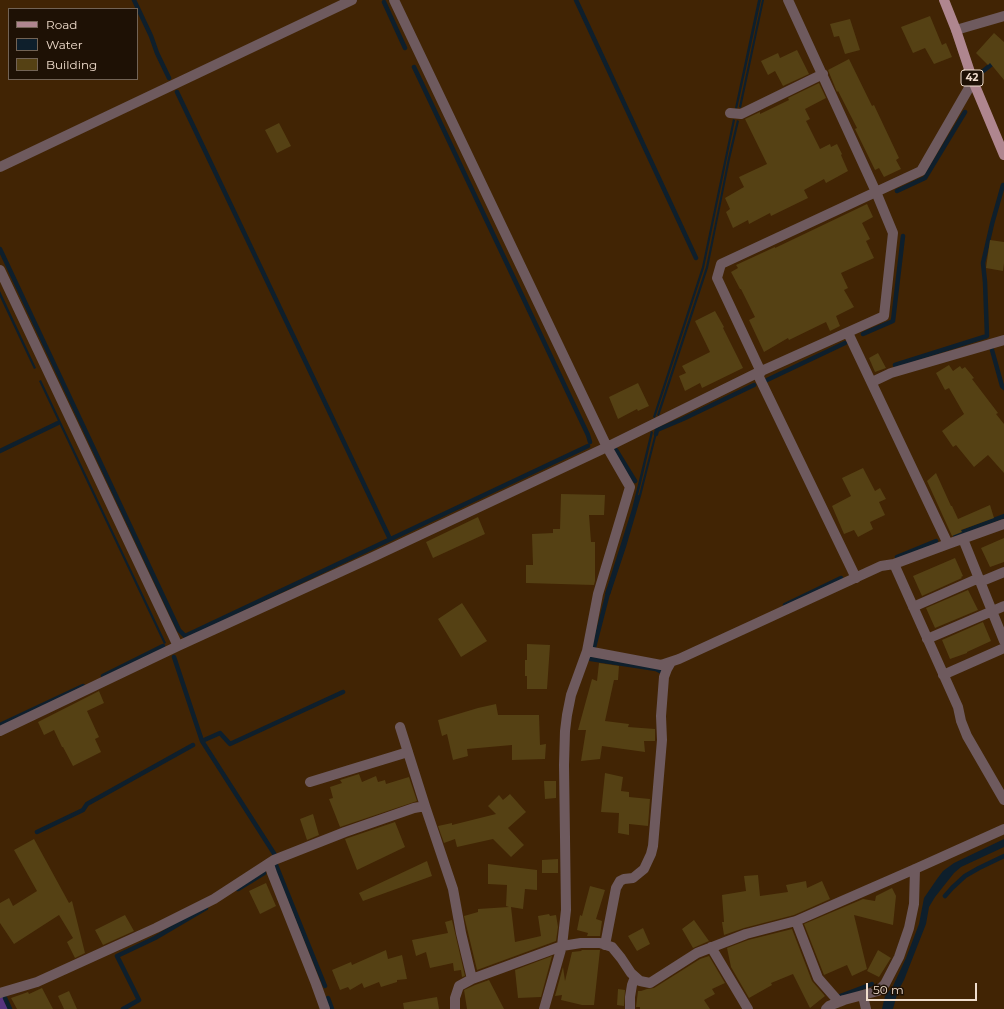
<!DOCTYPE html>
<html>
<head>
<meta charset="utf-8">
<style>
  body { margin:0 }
  #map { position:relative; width:1004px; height:1009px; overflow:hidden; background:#412404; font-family:Montserrat,sans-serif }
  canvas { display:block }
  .legend { position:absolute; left:8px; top:8px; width:130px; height:72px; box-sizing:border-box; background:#1e1105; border:1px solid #726355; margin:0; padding:5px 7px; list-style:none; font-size:12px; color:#f0ddcd }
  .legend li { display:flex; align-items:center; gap:8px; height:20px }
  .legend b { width:20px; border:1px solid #726355 }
  .scale { position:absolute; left:866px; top:983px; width:111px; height:18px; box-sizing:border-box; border:2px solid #f0ddcd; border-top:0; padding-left:5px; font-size:12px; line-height:14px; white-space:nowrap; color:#f0ddcd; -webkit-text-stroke:3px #1e1105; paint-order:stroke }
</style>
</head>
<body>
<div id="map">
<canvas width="1004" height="1009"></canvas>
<ul class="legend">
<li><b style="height:5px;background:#af868f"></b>Road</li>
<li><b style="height:11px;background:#0e1f2c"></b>Water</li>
<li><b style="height:11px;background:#554114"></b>Building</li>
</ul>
<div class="scale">50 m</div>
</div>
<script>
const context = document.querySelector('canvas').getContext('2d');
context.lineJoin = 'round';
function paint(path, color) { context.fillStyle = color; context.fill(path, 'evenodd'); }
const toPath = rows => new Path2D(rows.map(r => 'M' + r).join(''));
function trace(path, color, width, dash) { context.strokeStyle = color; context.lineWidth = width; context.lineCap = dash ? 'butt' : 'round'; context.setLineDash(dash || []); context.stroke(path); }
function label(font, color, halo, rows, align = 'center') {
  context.font = font + ' Montserrat,sans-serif'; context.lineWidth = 4; context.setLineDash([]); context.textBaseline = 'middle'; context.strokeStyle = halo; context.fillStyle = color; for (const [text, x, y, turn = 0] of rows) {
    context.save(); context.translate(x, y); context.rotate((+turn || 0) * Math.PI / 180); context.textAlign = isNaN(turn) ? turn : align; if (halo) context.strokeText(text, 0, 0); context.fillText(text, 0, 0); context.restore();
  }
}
const green = toPath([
  [2,994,9,1009,0,1009,0,996]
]);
const water = toPath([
  [758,0,761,0,737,109,735,108],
  [762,0,764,0,741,108,739,107],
  [733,119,735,120,704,268,655,418,653,417,702,267],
  [737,120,739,121,730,159,708,268,659,416,657,415,706,267,718,209,728,158],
  [0,291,36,368,34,369,0,297],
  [41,380,166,643,164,644,39,381],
  [656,429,658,429,641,496,626,547,610,595,605,594,632,509,651,431,653,432,641,483,638,495,639,495],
  [1004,839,1004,847,961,867,954,873,935,897,929,907,926,924,904,980,898,991,893,1009,882,1009,885,996,893,986,906,958,919,924,924,898,937,879,943,871,954,863]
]);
const stream = toPath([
  [134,0,151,36,157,53,169,78],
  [576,0,696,258],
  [384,2,405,48],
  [414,67,588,435,590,442],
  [982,72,1004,54],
  [177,92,390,539],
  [897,191,925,178,965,112],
  [0,249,179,630,185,636,588,446],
  [863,334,893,321,903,236],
  [992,350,1002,386,1004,388],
  [895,365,987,336,985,282,983,263,992,224,1003,185],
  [767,380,845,343],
  [656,434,657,430,683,419,754,385],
  [616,450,635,481],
  [0,451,58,423],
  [955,535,1004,516],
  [897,557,936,541],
  [609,589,591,659,656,669,660,671,664,667],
  [785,605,841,578],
  [174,657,202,741,275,855],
  [103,676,163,646],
  [0,725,83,686],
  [202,741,220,733,230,744,343,692],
  [37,832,83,810,87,804,193,745],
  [276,865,325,986],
  [238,889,264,873],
  [945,896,952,888,965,876,979,868,1004,856],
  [5,998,10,1009],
  [328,998,332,1009],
  [835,998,872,984],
  [123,1009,139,1000,117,956,155,938,206,908]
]);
const building = toPath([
  [930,16,942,45,946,43,952,57,934,64,925,48,913,53,901,27],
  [850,19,860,50,845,54,839,36,834,37,830,24],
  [994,33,1004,42,1004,80,990,63,988,65,976,53],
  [797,50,809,74,783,86,775,71,768,75,761,61,778,53,780,58],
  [849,59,872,106,874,105,899,158,896,160,901,169,884,177,879,168,875,170,855,129,857,128,838,91,837,92,828,70],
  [819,83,826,98,805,109,810,119,806,121,820,149,830,144,831,147,837,144,842,154,841,155,848,171,826,183,824,179,804,190,808,198,771,216,770,213,749,224,748,220,733,228,726,212,730,209,725,198,744,187,739,177,767,164,745,119,760,112,760,114,789,100,788,98],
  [279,123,291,146,277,153,265,130],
  [867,204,873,217,862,223,870,239,866,241,874,258,841,273,848,288,844,290,854,307,836,316,840,326,830,331,826,322,789,340,788,338,764,352,749,320,755,317,741,289,740,289,731,272,738,268,736,265,775,247,775,248],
  [990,240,1004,242,1004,263,1003,271,986,268],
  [715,311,724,327,723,328,743,368,702,388,700,383,685,391,679,376,686,373,682,366,710,352,695,321],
  [878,353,886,368,875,372,869,358],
  [949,365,953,371,960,366,962,369,965,367,974,378,972,379,998,413,996,414,1004,424,1004,473,988,455,974,467,956,445,953,447,942,431,964,414,949,388,945,390,936,373],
  [638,383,649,406,638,411,637,409,618,419,609,397],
  [863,468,875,491,880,488,886,499,879,502,885,515,870,522,873,529,858,537,854,530,844,534,832,506,851,496,842,478],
  [936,473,951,506,952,506,958,519,990,505,994,518,961,530,962,532,952,536,927,481],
  [561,494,605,495,604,515,589,515,591,542,595,542,595,581,594,585,526,583,526,565,533,565,532,534,553,533,553,529,560,529],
  [478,517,485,534,433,558,426,542],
  [1004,538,1004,562,990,567,981,548],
  [955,558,963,576,961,577,962,578,922,596,913,576],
  [968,590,978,610,935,628,926,608],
  [462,603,487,641,461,657,438,619],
  [983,622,991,641,967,652,967,653,950,659,942,640],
  [527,644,550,645,547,689,527,689,527,676,525,676,525,660,527,660],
  [599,663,619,666,618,680,614,680,605,721,629,724,628,727,655,729,655,741,644,741,645,752,602,746,600,759,581,761,586,730,578,730,592,679,597,681],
  [99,691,104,703,87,711,99,737,95,739,101,752,73,766,63,747,62,747,54,730,44,735,38,722],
  [496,704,498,715,539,715,540,745,546,744,545,759,512,760,512,745,467,749,468,756,453,760,447,734,442,736,438,720,478,708],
  [605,773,623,777,621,791,629,792,629,797,650,799,648,826,629,824,629,835,618,833,619,813,601,812],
  [359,774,362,782,376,776,378,782,385,780,386,784,409,777,417,801,340,827,329,799,333,798,330,787,342,783,340,780],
  [544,781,556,781,556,798,545,799],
  [510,794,526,812,508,828,524,845,511,857,493,839,457,847,455,839,444,843,438,826,452,823,452,825,496,814,488,806,499,795,503,800],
  [313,814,319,835,307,840,300,819],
  [395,822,405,847,357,870,345,839],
  [34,839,69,903,72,901,85,953,75,958,67,942,73,938,59,915,14,944,0,923,0,903,9,898,13,906,37,891,14,850],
  [558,859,558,873,542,873,542,860],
  [427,861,432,876,363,901,359,893],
  [488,864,537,870,537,890,525,889,523,909,511,907,515,942,541,936,538,916,549,914,550,916,556,915,558,927,556,941,477,970,464,916,478,912,478,909,509,907,506,906,507,885,488,884],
  [758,875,760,896,788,892,786,885,806,881,807,888,822,881,830,899,794,915,744,928,724,935,722,922,724,922,722,895,746,891,744,876],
  [266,883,276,906,260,914,249,891],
  [590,886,605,890,596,919,602,921,600,936,587,936,588,933,577,930,580,915,582,916],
  [892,888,896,896,893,925,854,915,867,969,852,976,847,965,824,975,804,924,863,899,875,901,876,896],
  [125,915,134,931,103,945,95,930],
  [452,920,465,976,462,977,461,970,454,971,453,963,430,968,426,952,416,956,412,940,448,933,445,922],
  [694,920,709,941,693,948,682,929],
  [643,928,650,944,637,951,628,936],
  [792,929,812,981,825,996,810,1008,793,974,771,983,772,985,749,998,731,967,727,948,748,940],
  [386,950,388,959,402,955,407,979,397,980,397,982,381,987,379,982,364,988,362,983,350,990,348,987,340,990,332,970,351,962,352,965],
  [582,950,600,950,594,1005,582,1005,561,1000,562,995,555,996,563,967,565,981,572,952,581,951],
  [878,950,891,958,879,977,867,971],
  [552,956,541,997,518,998,515,970],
  [709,956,725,983,712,989,715,994,704,1000,710,1009,640,1009,640,1007,636,1007,638,991,641,991,647,989,654,988,700,959],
  [489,980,504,1009,467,1009,464,990,475,985],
  [42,988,53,1009,17,1009,11,998,28,992,29,994],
  [618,989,625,990,624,1006,617,1005],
  [69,991,77,1009,64,1009,58,996],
  [437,997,439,1009,404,1009,403,1003]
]);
const street = toPath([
  [394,0,607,447,630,487,598,594,587,651,571,695,567,715,565,731,564,765,566,910,562,946,544,1009],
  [956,30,1004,16],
  [730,113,741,114,823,74],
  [0,167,352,0],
  [0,270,178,646],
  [848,333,948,544,1004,524],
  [761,372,717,278,721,264,921,171,973,81],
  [757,373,856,578],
  [872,382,891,373,1004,340],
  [963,539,1004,641],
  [894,564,958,707,961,721,967,736,1004,800],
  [980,582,1004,572],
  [913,607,979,578],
  [927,639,1004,606],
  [587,651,661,665,679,659,881,566,894,564,948,544],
  [943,675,1004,648],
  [400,727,425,806],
  [0,731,178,646,375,556,607,447,757,373,884,316,893,233,876,192,788,0],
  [310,782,408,752],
  [269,864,272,873,316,984,325,1009],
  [796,921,818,978,839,1002],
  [605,945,616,888,620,881,624,879,633,878,644,869,651,854,653,846,662,740,661,716,664,677,667,669,671,662],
  [711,947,748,1009],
  [0,993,37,982,156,928,214,899,274,860,345,832,414,808,425,806,453,889,461,933,472,979],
  [863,996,866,1009],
  [455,1009,455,998,459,986,472,979,562,946,581,943,600,943,612,947,621,958,631,973,640,981,650,983,697,953,746,934,796,921,915,869,1004,829],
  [630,1009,630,997,632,985,635,977],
  [826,1009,829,1006,844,1000,878,991,885,984,899,957,909,928,914,904,915,869]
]);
const primary = toPath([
  [944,0,956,30,973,81,1004,155]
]);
const shields = [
  [972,78,22]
];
const shieldNames = [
  ["42",972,78]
];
paint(green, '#58337e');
paint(water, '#0e1f2c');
trace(stream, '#0e1f2c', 4.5);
paint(building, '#554114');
trace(street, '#6e5a5e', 10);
trace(primary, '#af868f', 10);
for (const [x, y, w] of shields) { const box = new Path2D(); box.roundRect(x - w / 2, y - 8, w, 16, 3); context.fillStyle = '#1e1105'; context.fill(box); trace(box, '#f0ddcd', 1); }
label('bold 10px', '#f0ddcd', null, shieldNames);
</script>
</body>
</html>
